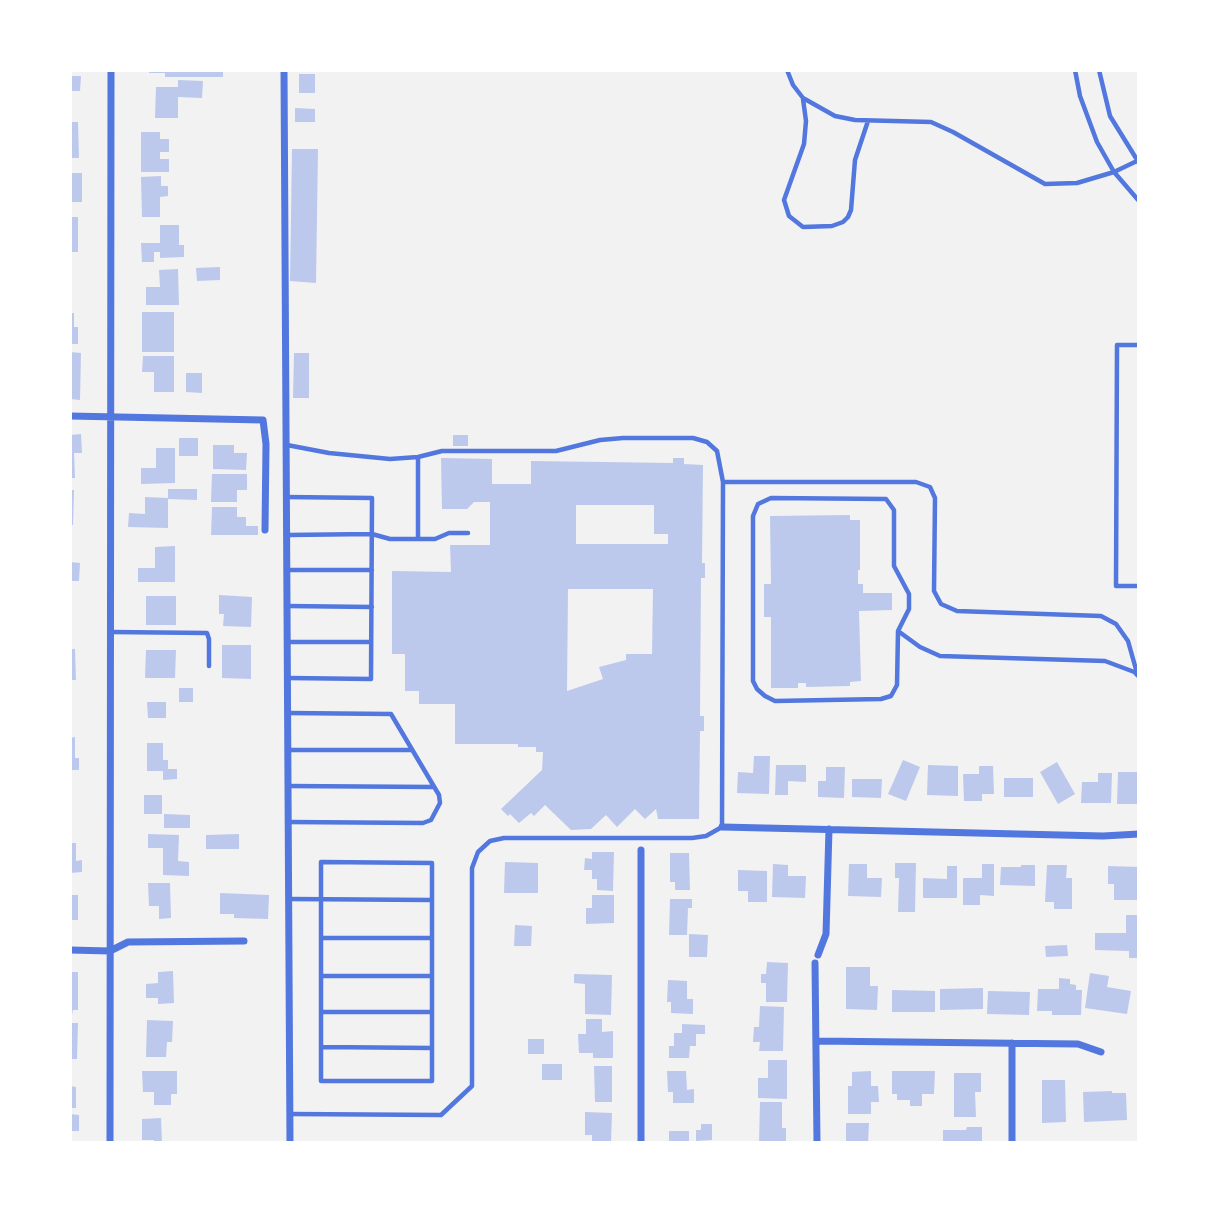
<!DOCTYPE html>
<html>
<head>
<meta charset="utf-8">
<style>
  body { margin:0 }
  #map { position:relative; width:1209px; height:1213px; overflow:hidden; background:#f2f2f2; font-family:Ubuntu,sans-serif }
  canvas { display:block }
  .frame { position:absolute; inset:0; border:72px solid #fff; pointer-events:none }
</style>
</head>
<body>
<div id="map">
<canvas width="1209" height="1213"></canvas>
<div class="frame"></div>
</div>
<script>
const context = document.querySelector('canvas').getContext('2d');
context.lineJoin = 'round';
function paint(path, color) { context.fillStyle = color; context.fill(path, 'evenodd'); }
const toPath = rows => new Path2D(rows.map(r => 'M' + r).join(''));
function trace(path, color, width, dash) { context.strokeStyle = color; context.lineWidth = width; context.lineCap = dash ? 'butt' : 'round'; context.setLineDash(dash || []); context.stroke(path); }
const building = toPath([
  [149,70,223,70,223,77,165,77,165,73,149,73],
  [299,74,315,74,315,93,299,93],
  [70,76,81,76,80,91,70,91],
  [178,80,203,81,202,98,178,97,178,118,155,118,156,87,178,87],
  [295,108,315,109,315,122,295,122],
  [70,122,78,122,79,158,70,158],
  [141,132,160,132,160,139,169,139,169,152,160,152,160,159,169,159,169,172,141,172],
  [292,149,318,149,316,283,290,281],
  [70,173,82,173,82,202,70,202],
  [161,176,161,186,168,186,168,196,160,197,160,217,142,217,141,177],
  [70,217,78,217,78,252,70,252],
  [160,225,179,225,179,245,184,245,184,257,160,258,160,252,154,252,154,262,142,262,141,243,160,243],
  [220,267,220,280,197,281,196,268],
  [178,269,179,305,146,305,146,287,160,287,159,270],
  [142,312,174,312,174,352,142,352],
  [70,313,74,313,74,327,78,327,78,344,70,344],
  [70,352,81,353,80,400,70,399],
  [294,353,309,353,309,398,293,398],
  [143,356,174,356,174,392,154,392,154,372,142,372],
  [186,373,202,373,202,393,186,392],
  [81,434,82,453,74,453,75,478,70,478,70,435],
  [453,435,468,435,468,446,453,446],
  [179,438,198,438,198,456,179,456],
  [213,445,234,445,234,453,247,453,246,470,213,469],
  [156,448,175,448,175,483,141,484,141,468,156,468],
  [441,458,492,459,492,484,531,484,531,461,673,463,673,458,684,458,684,464,703,465,702,563,705,563,705,578,701,578,700,716,704,716,704,731,700,731,699,819,658,819,656,809,645,819,635,809,617,827,606,815,591,829,571,830,545,805,534,816,531,813,519,823,510,814,508,816,501,809,542,770,543,752,536,752,536,747,518,747,518,744,455,744,455,704,419,704,419,691,405,691,405,654,392,654,392,571,451,572,450,545,490,545,490,502,474,502,467,509,442,509],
  [576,505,654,505,654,534,668,534,668,544,576,544],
  [568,589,653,589,652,654,626,654,626,660,599,667,603,679,567,691],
  [212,474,247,474,247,490,237,490,237,502,211,502],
  [168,489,197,489,197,500,168,499,168,528,128,527,129,513,145,514,145,497,168,498],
  [70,490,74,490,73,525,70,525],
  [212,507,237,507,237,517,246,517,246,526,258,526,258,535,211,535],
  [850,515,850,520,860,520,860,570,858,570,858,584,863,584,863,593,892,593,892,610,859,611,861,681,850,682,850,686,806,687,806,683,798,683,798,688,771,688,771,617,764,617,764,584,771,584,770,516],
  [175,546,175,582,138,582,138,568,155,568,155,547],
  [70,562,80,563,79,581,70,581],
  [219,595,252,597,251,627,223,626,224,614,219,614],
  [146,596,176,596,176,625,146,625],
  [222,645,251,645,251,679,222,678],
  [70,649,75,649,76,680,70,680],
  [146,650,176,650,175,678,145,678],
  [179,688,193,688,193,702,179,702],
  [147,702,166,702,166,718,148,718],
  [75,737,75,758,79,758,79,770,70,770,70,738],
  [147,743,163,743,163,760,168,760,168,769,177,769,177,779,163,780,163,771,147,771],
  [754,756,770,756,769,794,737,793,738,772,753,773],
  [903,760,920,767,906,801,888,794],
  [1057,762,1075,794,1058,804,1040,772],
  [776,765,806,765,806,782,788,781,788,795,775,795],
  [928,765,958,766,958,796,927,795],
  [979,766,993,766,994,794,982,794,982,801,964,801,963,774,979,774],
  [826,767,845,767,844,798,818,797,818,781,826,781],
  [1118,772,1139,772,1139,804,1117,804],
  [1098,773,1112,773,1111,803,1081,803,1082,782,1098,782],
  [1004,778,1033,778,1033,797,1004,797],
  [852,779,882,779,881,798,852,797],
  [144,795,162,795,162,814,144,814],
  [164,814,190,815,190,828,164,828],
  [148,834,179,835,178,861,189,862,189,876,163,875,163,848,148,848],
  [239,834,239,849,206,849,206,835],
  [70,843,76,843,76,861,82,860,82,872,70,873],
  [592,852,614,852,613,891,597,890,597,879,592,879,592,870,584,870,585,858,592,859],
  [670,853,689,853,690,890,675,890,675,882,670,882],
  [505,862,538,863,538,893,504,893],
  [895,863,916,863,915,912,898,912,899,878,895,878],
  [773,864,788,865,788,876,806,876,805,898,772,897],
  [849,864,867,864,867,878,882,878,881,897,848,896],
  [982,864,994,864,994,896,980,895,980,905,963,905,963,878,982,878],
  [1021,865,1035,865,1035,886,1000,885,1001,867,1021,867],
  [1047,865,1067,865,1066,878,1072,878,1072,909,1054,909,1054,902,1045,902],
  [947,866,957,866,957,898,923,898,923,878,947,879],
  [1108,866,1139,867,1139,900,1114,900,1114,884,1108,884],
  [738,870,767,871,767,902,748,902,748,891,738,891],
  [148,883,170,883,171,918,159,919,159,906,149,906],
  [220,893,269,895,268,919,234,918,234,914,220,914],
  [70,895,78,895,78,920,70,920],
  [592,895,614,895,614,923,586,924,586,908,592,908],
  [670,899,692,899,692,908,688,908,687,935,669,935],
  [1126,915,1139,915,1139,958,1129,958,1129,951,1095,950,1095,933,1126,933],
  [515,925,532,926,531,946,514,946],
  [689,934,708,935,707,957,689,957],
  [1067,945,1068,956,1046,957,1045,946],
  [767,962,788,963,787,1002,766,1002,766,983,761,983,761,974,766,974],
  [846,967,870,967,870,986,878,986,877,1010,846,1009],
  [173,971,174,1003,158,1004,158,998,146,998,146,984,158,983,158,972],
  [70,972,78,972,78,1010,73,1010,72,1015,70,1015],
  [1090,973,1109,976,1107,987,1131,991,1127,1014,1085,1008],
  [574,974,612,975,611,1015,585,1014,585,984,574,983],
  [1059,978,1070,979,1070,984,1076,985,1076,990,1082,990,1081,1015,1052,1015,1052,1011,1037,1011,1038,989,1059,989],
  [668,980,687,981,687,999,693,999,693,1014,671,1013,671,1002,667,1002],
  [983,988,983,1009,940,1010,940,989],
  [892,990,935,991,935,1012,892,1012],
  [988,991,1030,992,1029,1015,987,1014],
  [760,1006,784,1007,783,1051,759,1051,760,1042,753,1042,754,1027,759,1027],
  [586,1019,602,1019,602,1032,613,1031,613,1058,593,1058,593,1053,579,1053,578,1034,586,1034],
  [147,1020,173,1021,172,1042,167,1042,166,1057,146,1057],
  [70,1023,78,1023,77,1059,70,1059],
  [682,1024,705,1025,705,1034,696,1034,696,1046,690,1046,689,1058,669,1058,669,1046,674,1046,674,1033,682,1033],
  [528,1039,544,1039,544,1054,528,1054],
  [768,1060,787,1060,787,1099,758,1098,758,1078,768,1078],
  [542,1064,562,1064,562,1080,542,1080],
  [594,1066,612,1066,612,1102,595,1102],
  [142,1071,177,1071,177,1094,171,1094,171,1105,154,1105,154,1092,143,1092],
  [667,1071,686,1071,687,1090,694,1089,694,1103,673,1103,673,1092,668,1092],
  [871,1071,871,1086,878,1086,879,1102,871,1102,871,1114,848,1114,848,1086,852,1086,852,1072],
  [892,1071,935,1071,934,1094,922,1094,922,1106,910,1106,910,1100,897,1100,897,1094,892,1094],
  [954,1073,981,1073,981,1092,975,1092,976,1117,954,1117],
  [1042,1080,1065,1080,1066,1122,1042,1123],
  [70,1086,76,1087,76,1108,70,1108],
  [1112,1091,1112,1093,1126,1093,1127,1120,1084,1122,1083,1092],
  [760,1102,782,1102,782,1128,786,1128,786,1143,759,1143],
  [585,1112,612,1113,611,1142,592,1142,592,1135,585,1135],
  [70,1114,79,1115,79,1131,70,1131],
  [161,1118,162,1143,154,1143,154,1140,142,1140,142,1119],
  [846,1123,869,1123,868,1143,846,1143],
  [701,1124,712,1124,712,1140,696,1141,696,1130,701,1130],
  [967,1127,982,1127,982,1143,943,1143,943,1130,966,1130],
  [669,1131,689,1131,689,1143,669,1143]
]);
const service = toPath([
  [787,70,793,85,803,98,835,116,855,120,931,122,953,132,1045,184,1077,183,1114,172,1139,160],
  [1075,70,1080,96,1097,142,1114,172,1139,201],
  [1099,70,1110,116,1139,163],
  [803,99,806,121,804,144,784,200,789,216,803,227,832,226,843,222,848,217,851,210,855,160,868,121],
  [1139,345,1117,345,1116,586,1139,586],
  [287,445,329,453,390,459,418,457,442,451,556,451,600,440,623,438,693,438,707,442,717,451,723,482,722,827,706,836,692,838,504,838,490,841,478,852,472,868,472,1086,441,1115,290,1114],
  [723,482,916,482,930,487,935,498,934,591,941,604,957,611,1101,616,1116,624,1128,641,1137,673],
  [286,497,372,498,371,679,288,678],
  [287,535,372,534,390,539,435,539,449,533,468,533],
  [418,539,418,457],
  [286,570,372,570],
  [287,606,372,607],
  [898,631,897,685,891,696,881,699,775,701,765,696,757,689,753,681,753,516,758,504,771,498,886,499,894,510,894,566,909,594,909,609,898,631,920,647,940,656,1105,661,1137,673],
  [111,632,207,633,209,639,209,666],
  [287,642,371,642],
  [287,713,391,714,439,795,440,803,431,820,423,823,288,822],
  [288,750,412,750],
  [288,786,434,787],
  [321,862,432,863,432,1081,321,1081,321,862],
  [289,899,432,900],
  [321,938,432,938],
  [321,976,432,976],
  [321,1012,432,1012],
  [321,1047,432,1048]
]);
const minor = toPath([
  [284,70,290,1143],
  [70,416,263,420,266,444,265,530],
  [1137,673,1139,675],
  [722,827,1103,836,1139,834],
  [641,850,641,1143],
  [70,950,110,951,128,942,244,941],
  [818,955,826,934,829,829],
  [815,963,817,1143],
  [817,1041,1078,1044,1101,1052],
  [1012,1043,1012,1143],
  [110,1143,111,70]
]);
paint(building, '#bdc9ec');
trace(service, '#5277de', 4.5);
trace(minor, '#5277de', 7);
</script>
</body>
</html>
